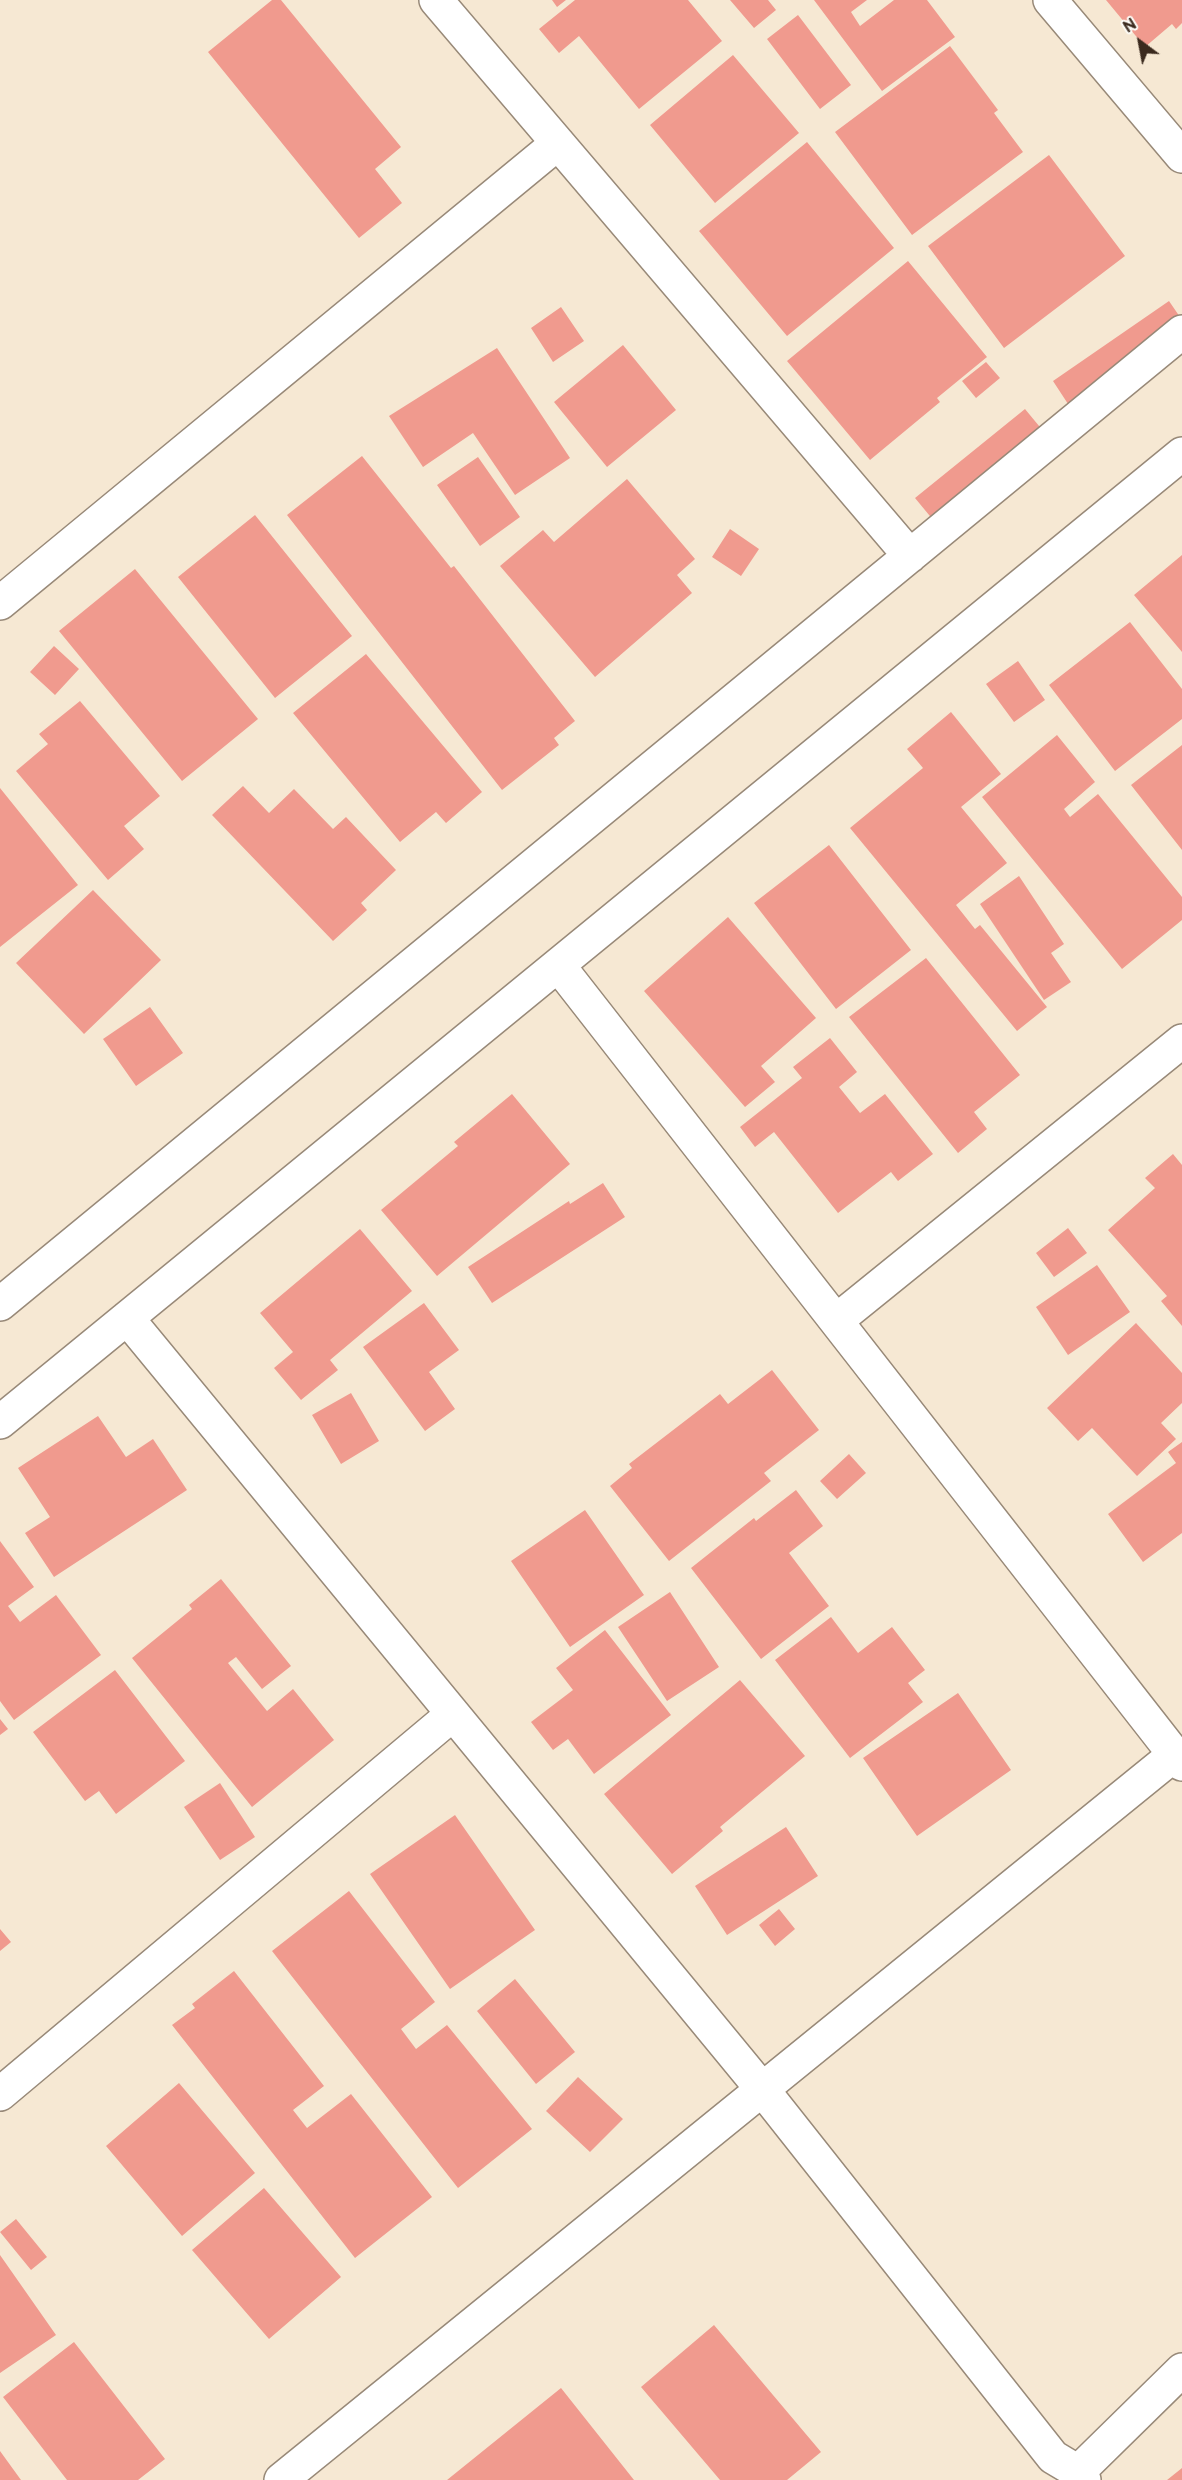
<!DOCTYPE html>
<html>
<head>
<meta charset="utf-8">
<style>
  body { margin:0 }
  #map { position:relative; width:1182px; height:2480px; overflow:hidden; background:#f6e8d3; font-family:"Balsamiq Sans",sans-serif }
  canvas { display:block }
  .north { position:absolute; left:1110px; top:12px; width:60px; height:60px; -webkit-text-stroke:4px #fdfcf7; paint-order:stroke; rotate:328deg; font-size:16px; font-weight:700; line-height:24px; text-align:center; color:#3b2a1e }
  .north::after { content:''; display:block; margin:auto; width:21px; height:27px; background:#3b2a1e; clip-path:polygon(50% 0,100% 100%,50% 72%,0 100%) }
</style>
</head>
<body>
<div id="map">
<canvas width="1182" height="2480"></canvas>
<div class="north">N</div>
</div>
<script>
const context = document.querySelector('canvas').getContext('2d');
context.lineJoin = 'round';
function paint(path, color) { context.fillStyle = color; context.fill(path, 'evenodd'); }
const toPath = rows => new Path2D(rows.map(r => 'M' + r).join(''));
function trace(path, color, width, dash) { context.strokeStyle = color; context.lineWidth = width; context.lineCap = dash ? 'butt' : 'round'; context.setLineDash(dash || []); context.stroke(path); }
const building = toPath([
  [272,0,281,0,401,147,375,169,402,203,359,238,208,52],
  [552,0,566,0,557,7],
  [575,0,688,0,722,41,639,109,579,36,559,53,539,29],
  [730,0,768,0,776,10,754,28],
  [814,0,867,0,851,12,860,26,894,0,927,0,955,37,882,91],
  [1106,0,1182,0,1182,23,1176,29,1172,24,1145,47],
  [798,15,851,85,820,109,767,39],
  [950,46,998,110,994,113,1023,152,912,235,835,132],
  [733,55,799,133,715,203,650,125],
  [807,142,894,248,787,336,699,231],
  [1049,155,1125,256,1004,348,928,246],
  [908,261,987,357,937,398,940,402,870,460,787,361],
  [1169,301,1182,320,1070,407,1053,381],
  [561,307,584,341,553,362,531,328],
  [623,345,676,410,607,467,554,402],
  [497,348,570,458,515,495,473,433,423,467,389,416],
  [986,362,1000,378,976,398,962,381],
  [1025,409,1044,432,934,521,915,498],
  [362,456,451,568,454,566,575,721,554,738,559,745,502,790,287,515],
  [478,457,520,517,480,546,437,485],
  [627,479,695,559,677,575,692,593,595,677,500,566,543,530,554,542],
  [255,515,352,636,275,698,178,577],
  [730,529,759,549,741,576,712,557],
  [1182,555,1182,652,1134,595],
  [135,569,258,719,182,781,59,631],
  [1130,622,1182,689,1182,719,1115,771,1049,685],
  [54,646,79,669,55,695,30,672],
  [366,654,482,792,446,823,436,812,400,842,293,713],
  [1018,661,1045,700,1014,722,986,684],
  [80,701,160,796,124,826,144,849,108,880,16,771,48,744,39,734],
  [951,712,1001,774,961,807,1007,863,956,905,975,929,980,925,1047,1007,1017,1031,850,828,923,768,907,749],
  [1057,735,1095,782,1064,809,1070,817,1098,794,1182,897,1182,920,1122,969,982,797],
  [1182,745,1182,850,1131,785],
  [243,786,269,813,294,789,333,829,346,817,396,870,361,903,367,910,333,941,212,815],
  [0,788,78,885,0,947],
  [829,845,911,950,836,1009,754,903],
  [1019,876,1064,944,1051,953,1071,982,1044,1000,980,904],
  [93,890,161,960,84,1034,16,963],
  [728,917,816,1018,761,1066,775,1082,745,1107,644,991],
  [926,958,1020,1075,974,1112,987,1129,958,1153,849,1017],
  [150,1007,183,1053,136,1086,103,1039],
  [830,1038,857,1072,839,1087,860,1113,885,1094,933,1154,898,1181,891,1172,838,1213,774,1132,755,1147,740,1127,802,1078,793,1067],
  [512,1094,570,1164,437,1276,381,1210,458,1146,454,1142],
  [1173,1154,1182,1165,1182,1326,1161,1301,1167,1296,1108,1230,1155,1188,1145,1178],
  [603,1183,625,1217,492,1303,468,1267,569,1201,570,1204],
  [1068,1228,1087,1253,1054,1277,1036,1253],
  [360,1229,412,1291,330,1360,338,1370,301,1400,274,1368,293,1352,260,1313],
  [1097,1265,1130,1312,1068,1355,1036,1307],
  [424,1303,459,1350,429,1372,455,1409,425,1431,363,1347],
  [1136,1323,1182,1373,1182,1403,1161,1423,1176,1439,1137,1476,1092,1428,1078,1441,1047,1408],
  [772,1370,819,1430,764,1473,771,1481,669,1561,610,1486,632,1468,629,1464,720,1394,728,1404],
  [351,1393,379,1441,341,1464,312,1415],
  [98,1416,126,1457,153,1439,187,1490,54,1577,25,1533,50,1517,18,1468],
  [1182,1442,1182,1533,1143,1562,1108,1514,1176,1463,1168,1452],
  [849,1454,866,1473,837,1499,820,1481],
  [796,1490,823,1526,789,1553,829,1606,761,1659,691,1568,754,1518,756,1521],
  [585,1510,644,1595,570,1647,511,1561],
  [0,1541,34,1587,8,1606,20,1622,56,1595,101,1655,14,1720,0,1701],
  [221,1579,291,1666,262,1689,236,1657,228,1663,267,1711,293,1689,334,1740,252,1807,132,1658,192,1609,189,1605],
  [670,1592,719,1667,667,1701,618,1627],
  [831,1617,858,1653,892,1627,925,1670,908,1683,923,1702,850,1758,775,1660],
  [605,1630,671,1715,594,1774,568,1739,553,1750,531,1722,573,1690,556,1668],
  [115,1670,185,1761,116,1814,99,1791,85,1801,33,1732],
  [740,1680,805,1756,720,1827,723,1831,672,1874,604,1794],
  [958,1693,1011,1770,917,1836,863,1758],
  [0,1719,8,1729,0,1735],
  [220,1783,255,1837,220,1860,184,1807],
  [455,1815,535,1930,450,1989,370,1874],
  [786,1827,818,1876,727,1935,695,1886],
  [349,1891,435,2002,401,2029,416,2049,447,2025,532,2129,458,2188,272,1951],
  [779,1909,795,1929,775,1946,759,1925],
  [0,1929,11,1942,0,1951],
  [234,1971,324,2086,293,2110,307,2128,351,2094,432,2197,355,2258,172,2025,195,2008,192,2004],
  [515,1979,575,2052,536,2084,477,2011],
  [578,2077,623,2119,590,2152,546,2111],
  [179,2083,255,2173,182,2236,106,2146],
  [264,2188,341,2277,269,2339,192,2250],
  [16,2219,47,2257,31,2270,0,2232],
  [0,2255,56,2335,0,2373],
  [714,2325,821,2452,787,2480,720,2480,641,2387],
  [74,2342,165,2459,138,2480,67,2480,3,2397],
  [561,2388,634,2480,447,2480],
  [0,2451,21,2480,0,2480],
  [1182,2468,1182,2480,1167,2480]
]);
const minor = toPath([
  [436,0,910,556],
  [1050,0,1182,156],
  [0,603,558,143],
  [558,965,1182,1764],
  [0,1304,1182,332],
  [127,1318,762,2089,1053,2457,1078,2472,1084,2480],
  [836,1321,1182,1041],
  [0,1422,1182,454],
  [0,2094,453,1714],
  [1078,2472,1182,2370],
  [281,2480,1174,1755]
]);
paint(building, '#f09a8e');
trace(minor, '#988978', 36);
trace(minor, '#fff', 33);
</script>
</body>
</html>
